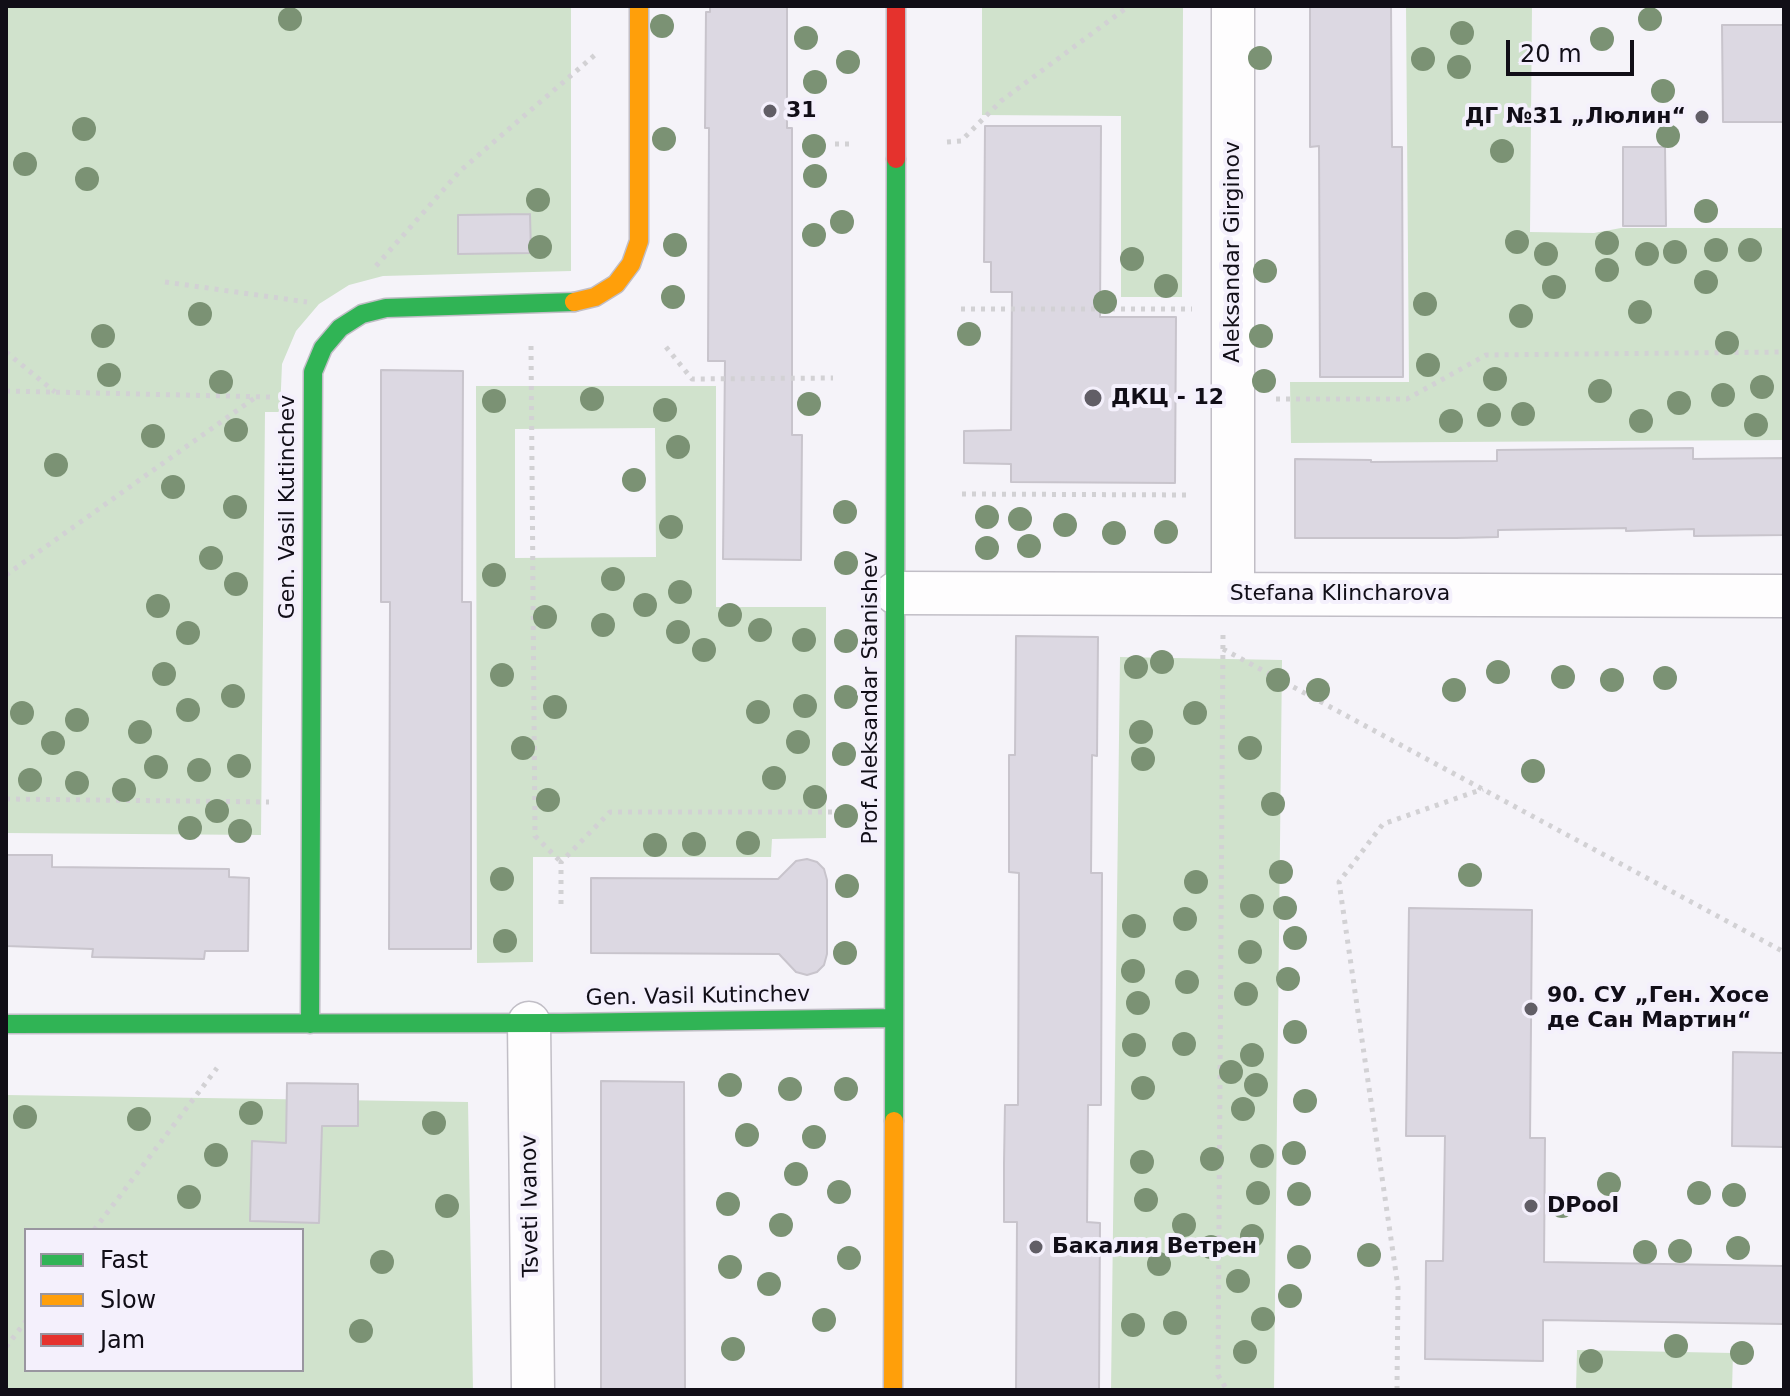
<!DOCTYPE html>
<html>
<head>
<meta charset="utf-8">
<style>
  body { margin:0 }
  #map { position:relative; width:1790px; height:1396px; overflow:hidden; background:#f5f3f9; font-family:"DejaVu Sans",sans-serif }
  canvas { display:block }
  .frame { position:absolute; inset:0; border:8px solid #110e17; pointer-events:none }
  .legend { position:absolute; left:24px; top:1228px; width:280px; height:144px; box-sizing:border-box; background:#f4f0fc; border:2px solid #9996a0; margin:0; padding:10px 14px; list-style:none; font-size:24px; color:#110e17 }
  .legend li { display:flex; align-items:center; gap:16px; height:40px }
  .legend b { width:40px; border:2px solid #9996a0 }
  .scale { position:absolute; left:1506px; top:40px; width:128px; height:36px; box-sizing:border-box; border:4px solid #110e17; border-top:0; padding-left:10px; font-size:24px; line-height:28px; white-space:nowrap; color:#110e17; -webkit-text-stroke:6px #f4f0fc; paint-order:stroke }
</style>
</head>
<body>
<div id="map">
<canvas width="1790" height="1396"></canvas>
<div class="frame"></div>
<ul class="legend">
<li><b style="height:10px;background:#30b455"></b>Fast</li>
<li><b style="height:10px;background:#ff9f0a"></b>Slow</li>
<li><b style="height:10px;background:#e5322d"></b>Jam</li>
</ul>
<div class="scale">20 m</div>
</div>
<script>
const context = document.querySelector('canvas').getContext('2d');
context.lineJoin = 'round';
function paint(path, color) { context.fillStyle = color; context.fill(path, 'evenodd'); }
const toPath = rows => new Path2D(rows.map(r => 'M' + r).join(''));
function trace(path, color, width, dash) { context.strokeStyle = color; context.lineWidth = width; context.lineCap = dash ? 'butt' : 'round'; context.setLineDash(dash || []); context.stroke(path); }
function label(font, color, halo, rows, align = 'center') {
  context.font = font + ' "DejaVu Sans",sans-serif'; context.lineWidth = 8; context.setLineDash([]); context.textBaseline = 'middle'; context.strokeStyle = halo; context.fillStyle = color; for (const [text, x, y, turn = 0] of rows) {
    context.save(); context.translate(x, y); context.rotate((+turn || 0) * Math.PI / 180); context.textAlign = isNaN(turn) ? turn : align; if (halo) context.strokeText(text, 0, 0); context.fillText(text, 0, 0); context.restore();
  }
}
const green = toPath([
  [6,6,571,6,571,271,383,276,349,285,319,304,296,331,282,364,280,412,265,412,261,835,6,833],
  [982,6,1183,6,1182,297,1121,297,1121,116,982,115],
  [1406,6,1532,6,1530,232,1594,233,1621,228,1784,228,1784,440,1291,443,1290,382,1409,382],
  [476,386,716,386,716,607,826,607,826,838,772,839,771,857,533,857,533,962,477,963],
  [655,428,656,557,515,558,515,429],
  [1120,657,1282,660,1274,1390,1111,1390],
  [6,1095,468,1102,473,1390,6,1390],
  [26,1230,302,1230,302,1370,26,1370],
  [1577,1350,1733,1353,1732,1390,1576,1390]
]);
const building = toPath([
  [710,6,787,6,787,128,792,128,792,435,802,435,801,560,723,559,725,361,708,361,709,128,705,128,706,12,710,12,710,6],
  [1310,6,1391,6,1392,147,1402,147,1403,377,1320,377,1319,146,1310,147,1310,6],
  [1722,25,1784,25,1784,122,1723,122,1722,25],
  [985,126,1101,126,1100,317,1176,317,1175,483,1011,482,1011,464,964,463,964,431,1011,430,1012,292,991,292,991,262,984,262,985,126],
  [1623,147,1665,147,1666,226,1623,226,1623,147],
  [530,214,531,253,458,254,458,215,530,214],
  [381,370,463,371,462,602,471,602,471,949,389,949,390,602,381,602,381,370],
  [1693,448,1693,459,1784,458,1784,535,1694,536,1694,529,1626,531,1626,528,1498,530,1498,537,1456,538,1295,538,1295,459,1371,460,1371,462,1497,461,1497,450,1693,448],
  [1016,636,1098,637,1097,756,1092,755,1091,873,1102,873,1101,1105,1088,1105,1087,1222,1100,1223,1099,1390,1016,1390,1017,1222,1004,1222,1004,1163,1005,1105,1018,1105,1019,873,1009,872,1009,755,1015,755,1016,636],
  [6,855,52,855,52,867,229,869,229,877,249,878,248,951,205,951,204,959,92,957,93,949,6,946,6,855],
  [807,859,817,862,824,869,827,880,827,954,824,965,817,972,807,975,796,972,779,954,591,953,591,878,778,879,796,861,807,859],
  [1409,908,1532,910,1530,1138,1545,1138,1544,1262,1784,1266,1784,1324,1543,1320,1543,1361,1425,1359,1426,1261,1443,1261,1445,1136,1406,1136,1409,908],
  [1733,1052,1784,1053,1784,1147,1732,1146,1733,1052],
  [601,1081,684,1082,685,1390,601,1390,601,1081],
  [287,1083,358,1084,358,1126,322,1126,319,1223,250,1221,252,1141,286,1143,287,1083]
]);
const path = toPath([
  [947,142,961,141,1001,101,1129,6],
  [835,144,854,144],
  [376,266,460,171,596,54],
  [165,282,307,302],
  [961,309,1192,309],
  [531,346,535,836,561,862],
  [666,347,692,379,833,378],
  [6,352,55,392],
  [6,391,270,397],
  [1276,399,1407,399,1486,355,1784,352],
  [962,494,1192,495],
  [6,575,256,397],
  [1223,635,1218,1375,1227,1390],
  [1223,649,1784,952],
  [6,799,269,802],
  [561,904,561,862,610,812,835,812],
  [94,1230,217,1068],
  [6,1347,26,1321],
  [1397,1390,1398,1287,1339,882,1383,824,1483,789]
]);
const street = toPath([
  [896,593,1784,596],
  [1233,594,1233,6],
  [529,1023,533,1390]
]);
const fast = toPath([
  [6,1024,562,1023,894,1018],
  [310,1024,313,372,323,348,340,328,362,314,386,308,574,302],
  [894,1121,896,159]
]);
const slow = toPath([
  [574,302,595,297,616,284,631,264,639,241,639,6],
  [893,1390,894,1121]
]);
const jam = toPath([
  [896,159,896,6]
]);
const trees = [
  [290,19],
  [1650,19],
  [662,26],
  [1462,33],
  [806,38],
  [1602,39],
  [1260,58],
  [1423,59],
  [848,62],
  [1459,67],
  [815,82],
  [1663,91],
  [84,129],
  [1668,136],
  [664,139],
  [814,146],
  [1502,151],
  [25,164],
  [815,176],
  [87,179],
  [538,200],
  [1706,211],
  [842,222],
  [814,235],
  [1517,242],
  [1607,243],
  [675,245],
  [540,247],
  [1716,250],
  [1750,250],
  [1675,252],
  [1546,254],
  [1647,254],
  [1132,259],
  [1607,270],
  [1265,271],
  [1706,282],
  [1166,286],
  [1554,287],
  [673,297],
  [1105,302],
  [1425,304],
  [1640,312],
  [200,314],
  [1521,316],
  [969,334],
  [103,336],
  [1261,336],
  [1727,343],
  [1428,365],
  [109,375],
  [1495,379],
  [1264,381],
  [221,382],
  [1762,387],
  [1600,391],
  [1723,395],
  [592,399],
  [494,401],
  [1679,403],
  [809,404],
  [665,410],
  [1523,414],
  [1489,415],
  [1451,421],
  [1641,421],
  [1756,425],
  [236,430],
  [153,436],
  [678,447],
  [56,465],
  [634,480],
  [173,487],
  [235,507],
  [845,512],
  [987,517],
  [1020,519],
  [1065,525],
  [671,527],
  [1166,532],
  [1114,533],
  [1029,546],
  [987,548],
  [211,558],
  [846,563],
  [494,575],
  [613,579],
  [236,584],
  [680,592],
  [645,605],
  [158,606],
  [730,615],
  [545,617],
  [603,625],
  [760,630],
  [678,632],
  [188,633],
  [804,640],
  [846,641],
  [704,650],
  [1162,662],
  [1136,667],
  [1498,672],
  [164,674],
  [502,675],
  [1563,677],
  [1665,678],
  [1278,680],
  [1612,680],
  [1318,690],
  [1454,690],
  [233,696],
  [846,697],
  [805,706],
  [555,707],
  [188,710],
  [758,712],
  [22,713],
  [1195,713],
  [77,720],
  [140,732],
  [1141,732],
  [798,742],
  [53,743],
  [523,748],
  [1250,748],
  [844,754],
  [1143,759],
  [239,766],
  [156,767],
  [199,770],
  [1533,771],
  [774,778],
  [30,780],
  [77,783],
  [124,790],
  [815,797],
  [548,800],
  [1273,804],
  [217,811],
  [846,816],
  [190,828],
  [240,831],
  [748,843],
  [694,844],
  [655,845],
  [1281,872],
  [1470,875],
  [502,879],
  [1196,882],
  [847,886],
  [1252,906],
  [1285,908],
  [1185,919],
  [1134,926],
  [1295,938],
  [505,941],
  [1250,952],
  [845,953],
  [1133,971],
  [1288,979],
  [1187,982],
  [1246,994],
  [1138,1003],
  [1295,1032],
  [1184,1044],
  [1134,1045],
  [1252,1055],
  [1231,1072],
  [730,1085],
  [1256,1085],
  [1143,1088],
  [790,1089],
  [846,1089],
  [1305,1101],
  [1243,1109],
  [251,1113],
  [25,1117],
  [139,1119],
  [434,1123],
  [747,1135],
  [814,1137],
  [1294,1153],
  [216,1155],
  [1262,1156],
  [1212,1159],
  [1142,1162],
  [796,1174],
  [1609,1184],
  [839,1192],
  [1258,1193],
  [1699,1193],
  [1299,1194],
  [1734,1195],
  [189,1197],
  [1146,1200],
  [728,1204],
  [447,1206],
  [1562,1206],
  [781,1225],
  [1184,1225],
  [1252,1236],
  [1211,1247],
  [1738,1248],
  [1680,1251],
  [1645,1252],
  [1369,1255],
  [1299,1257],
  [849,1258],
  [382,1262],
  [1159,1264],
  [730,1267],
  [1238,1281],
  [769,1284],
  [1290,1296],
  [1263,1319],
  [824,1320],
  [1175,1323],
  [1133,1325],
  [361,1331],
  [1676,1346],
  [733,1349],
  [1245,1352],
  [1742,1353],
  [1591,1361]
];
const markers = [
  [770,111,8,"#615e66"],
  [1702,117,8,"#615e66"],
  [1093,398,10,"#615e66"],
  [1531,1009,8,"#615e66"],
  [1531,1206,8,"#615e66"],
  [1036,1247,8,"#615e66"]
];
const poiNames = [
  ["31",786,111],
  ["ДГ №31 „Люлин“",1686,117,"right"],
  ["ДКЦ - 12",1111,398],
  ["90. СУ „Ген. Хосе",1547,996],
  ["де Сан Мартин“",1547,1021],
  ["DPool",1547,1206],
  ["Бакалия Ветрен",1052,1247]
];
const streetNames = [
  ["Aleksandar Girginov",1233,252,-90],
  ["Gen. Vasil Kutinchev",288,507,-90],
  ["Stefana Klincharova",1340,594],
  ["Prof. Aleksandar Stanishev",871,698,-90],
  ["Gen. Vasil Kutinchev",698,997,-1],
  ["Tsveti Ivanov",531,1206,-91]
];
paint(green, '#d0e2cc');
paint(building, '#dcd8e2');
trace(building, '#c8c4cc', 2);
trace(street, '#c1bec6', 45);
trace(fast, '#c1bec6', 21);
trace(slow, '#c1bec6', 21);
trace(jam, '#c1bec6', 21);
trace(path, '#d2d1d4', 5, [4, 6]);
trace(street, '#fefdfe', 42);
trace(fast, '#30b455', 18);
trace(slow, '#ff9f0a', 18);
trace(jam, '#e5322d', 18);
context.fillStyle = '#7b9274';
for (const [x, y] of trees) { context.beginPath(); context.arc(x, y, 12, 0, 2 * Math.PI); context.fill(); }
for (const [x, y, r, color] of markers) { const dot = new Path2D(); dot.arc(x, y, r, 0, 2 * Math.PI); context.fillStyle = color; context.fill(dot); trace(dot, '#f4f0fc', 3); }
label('bold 22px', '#110e17', '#f4f0fc', poiNames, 'left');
label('22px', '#110e17', '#f4f0fc', streetNames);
</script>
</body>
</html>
